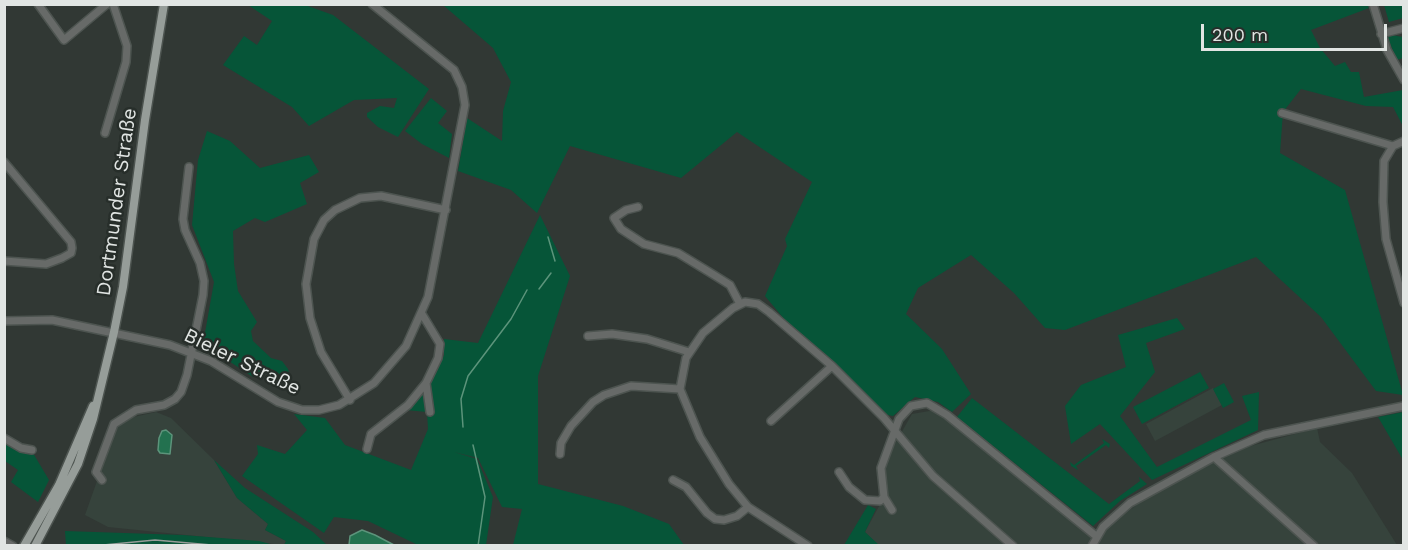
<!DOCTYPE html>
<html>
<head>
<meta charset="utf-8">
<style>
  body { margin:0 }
  #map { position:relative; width:1408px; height:550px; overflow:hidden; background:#313834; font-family:"Work Sans",sans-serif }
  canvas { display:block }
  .frame { position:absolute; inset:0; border:6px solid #e1e5e3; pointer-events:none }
  .scale { position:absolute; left:1201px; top:24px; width:186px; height:27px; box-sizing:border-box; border:3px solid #e1e5e3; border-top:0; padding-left:8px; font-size:18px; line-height:21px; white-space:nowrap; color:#e1e5e3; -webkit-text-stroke:4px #272e2a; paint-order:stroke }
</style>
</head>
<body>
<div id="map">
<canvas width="1408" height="550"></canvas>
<div class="frame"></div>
<div class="scale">200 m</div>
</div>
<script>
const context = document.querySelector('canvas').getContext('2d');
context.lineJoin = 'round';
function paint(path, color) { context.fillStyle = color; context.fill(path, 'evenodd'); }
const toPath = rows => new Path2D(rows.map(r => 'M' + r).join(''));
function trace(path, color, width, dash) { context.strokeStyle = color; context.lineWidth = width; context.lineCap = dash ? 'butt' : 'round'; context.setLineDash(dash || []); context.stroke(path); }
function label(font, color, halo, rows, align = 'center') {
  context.font = font + ' "Work Sans",sans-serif'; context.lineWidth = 5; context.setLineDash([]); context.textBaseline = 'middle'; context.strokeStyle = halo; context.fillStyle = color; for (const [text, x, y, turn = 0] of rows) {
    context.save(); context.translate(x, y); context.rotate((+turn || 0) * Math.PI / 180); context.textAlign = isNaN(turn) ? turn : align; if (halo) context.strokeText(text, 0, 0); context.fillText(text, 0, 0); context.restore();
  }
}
const built = toPath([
  [1213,388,1222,405,1155,441,1146,424],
  [935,410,951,416,1075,522,1102,537,1108,526,1169,481,1211,464,1236,450,1317,428,1320,442,1352,473,1397,545,879,546,865,532,884,497,881,468,912,414],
  [156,412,171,418,214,460,237,498,268,524,265,530,286,541,284,545,108,527,85,515,115,430,129,418]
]);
const green = toPath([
  [248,5,305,5,333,15,429,89,398,137,378,127,367,117,367,113,380,106,394,108,397,98,354,100,309,126,292,107,223,65,244,36,257,45,272,21],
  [443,5,1368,5,1369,8,1311,30,1320,48,1335,66,1345,62,1351,72,1359,72,1364,97,1403,90,1403,126,1393,107,1366,106,1301,89,1283,112,1280,153,1345,190,1403,395,1376,391,1321,317,1256,257,1065,330,1045,328,1014,293,971,255,918,288,906,314,942,349,971,394,952,412,938,402,915,397,893,416,883,414,834,362,785,320,765,296,787,246,785,239,812,182,737,132,681,178,570,146,537,213,511,190,458,171,467,118,502,141,503,111,511,82,493,48],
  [1384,5,1403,5,1403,18,1389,22],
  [1386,34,1403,37,1403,58,1397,60],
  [431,98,447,111,438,123,452,134,449,158,422,144,405,131],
  [207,131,230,141,260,168,309,155,319,172,300,183,307,204,265,222,255,218,233,231,234,264,238,291,257,322,251,331,253,341,271,358,282,361,288,369,291,382,272,369,253,377,203,344,214,282,192,225,198,160],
  [540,215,570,276,538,376,538,484,623,506,669,524,684,545,513,545,522,509,502,507,478,458,454,452,477,459,493,497,486,545,418,545,368,521,334,517,324,533,242,476,258,454,257,445,285,454,307,430,294,414,325,418,345,445,411,470,428,429,427,412,406,410,432,381,444,355,444,339,478,343],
  [1177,318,1185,329,1146,343,1155,372,1120,416,1157,467,1251,420,1242,396,1259,392,1258,430,1152,480,1100,424,1071,444,1065,406,1081,385,1126,367,1118,335],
  [1200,372,1209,388,1142,424,1133,407],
  [1224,383,1234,402,1223,408,1213,389],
  [972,398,1109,504,1140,481,1139,477,1147,484,1120,501,1093,526,957,417],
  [1403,412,1404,412,1403,460,1378,417],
  [5,439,33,453,49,480,38,502,11,482,18,470,5,461],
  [1102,439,1110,444,1109,448,1106,445,1076,466,1078,470,1071,466,1070,462,1074,465,1104,443],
  [214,460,245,488,313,532,327,545,284,545,286,541,265,530,268,524,237,498],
  [868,505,876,509,865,532,879,545,844,545],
  [65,531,183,535,259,541,274,545,66,545]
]);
const water = toPath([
  [166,430,172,435,170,454,160,453,158,450,159,438,162,431,166,430],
  [362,530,375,535,394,545,349,545,350,536,362,530]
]);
const stream = toPath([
  [548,237,555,261],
  [539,289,551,273],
  [463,427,461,399,468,376,511,319,527,290],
  [473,445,485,497,478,546]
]);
const minor = toPath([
  [38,4,64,40,107,4],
  [1373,4,1387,50,1404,80],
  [1381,34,1404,28],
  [1282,113,1393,146],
  [105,133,126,62,127,46,113,4],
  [1404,141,1393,146,1384,161,1383,202,1386,239,1404,303],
  [4,162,71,242,72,248,71,253,62,258,46,264,4,261],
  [638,207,626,210,614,218,621,229,644,244,678,253,714,275,730,285,740,304],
  [422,314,440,344,438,358,426,383,430,412],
  [4,321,52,320,170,345,211,361,278,402,302,410,319,410,339,405,374,383,406,346,428,297,465,105,462,87,454,70,372,4],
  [588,336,612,334,647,339,689,352],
  [350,400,321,352,310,318,306,284,314,239,324,220,335,210,360,198,381,196,446,210],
  [771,421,832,366],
  [4,438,21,448,32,450],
  [367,449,371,434,408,405,426,383],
  [560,454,561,443,571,426,593,402,604,395,631,386,680,389],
  [1214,457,1314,546],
  [839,472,849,487,865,500,880,501,884,497,881,468,899,419,911,406,927,403,947,415,1096,536],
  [102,480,96,472,114,424,136,410,164,405,175,399,181,392,187,375,203,295,204,281,200,263,185,230,183,219,189,167],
  [673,480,686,487,707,513,715,519,724,520,737,516,748,507],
  [884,497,892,510],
  [4,541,13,546],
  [808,546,748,507,729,484,700,437,680,389,686,358,703,333,733,308,745,302,758,304,769,312,832,366,884,418,933,476,1013,546],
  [1092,546,1103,527,1130,503,1214,457,1264,435,1404,406]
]);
const major = toPath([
  [24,546,59,485,93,406],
  [35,546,78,464,93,419,114,332,123,287,145,120,164,4]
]);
const rail = toPath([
  [93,546,155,540,223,546]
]);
const streetNames = [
  ["Dortmunder Straße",117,202,-82],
  ["Bieler Straße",242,362,26]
];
paint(built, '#36433c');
paint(green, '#065538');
paint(water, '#23714f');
trace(water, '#5c947b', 1.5);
trace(stream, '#5c947b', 1.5);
trace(minor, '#4d5450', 10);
trace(major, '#4d5450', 11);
trace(minor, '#676a68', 7);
trace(major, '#969d99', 8);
trace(rail, '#979c99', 1.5);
label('20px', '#e1e5e3', '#272e2a', streetNames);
</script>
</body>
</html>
